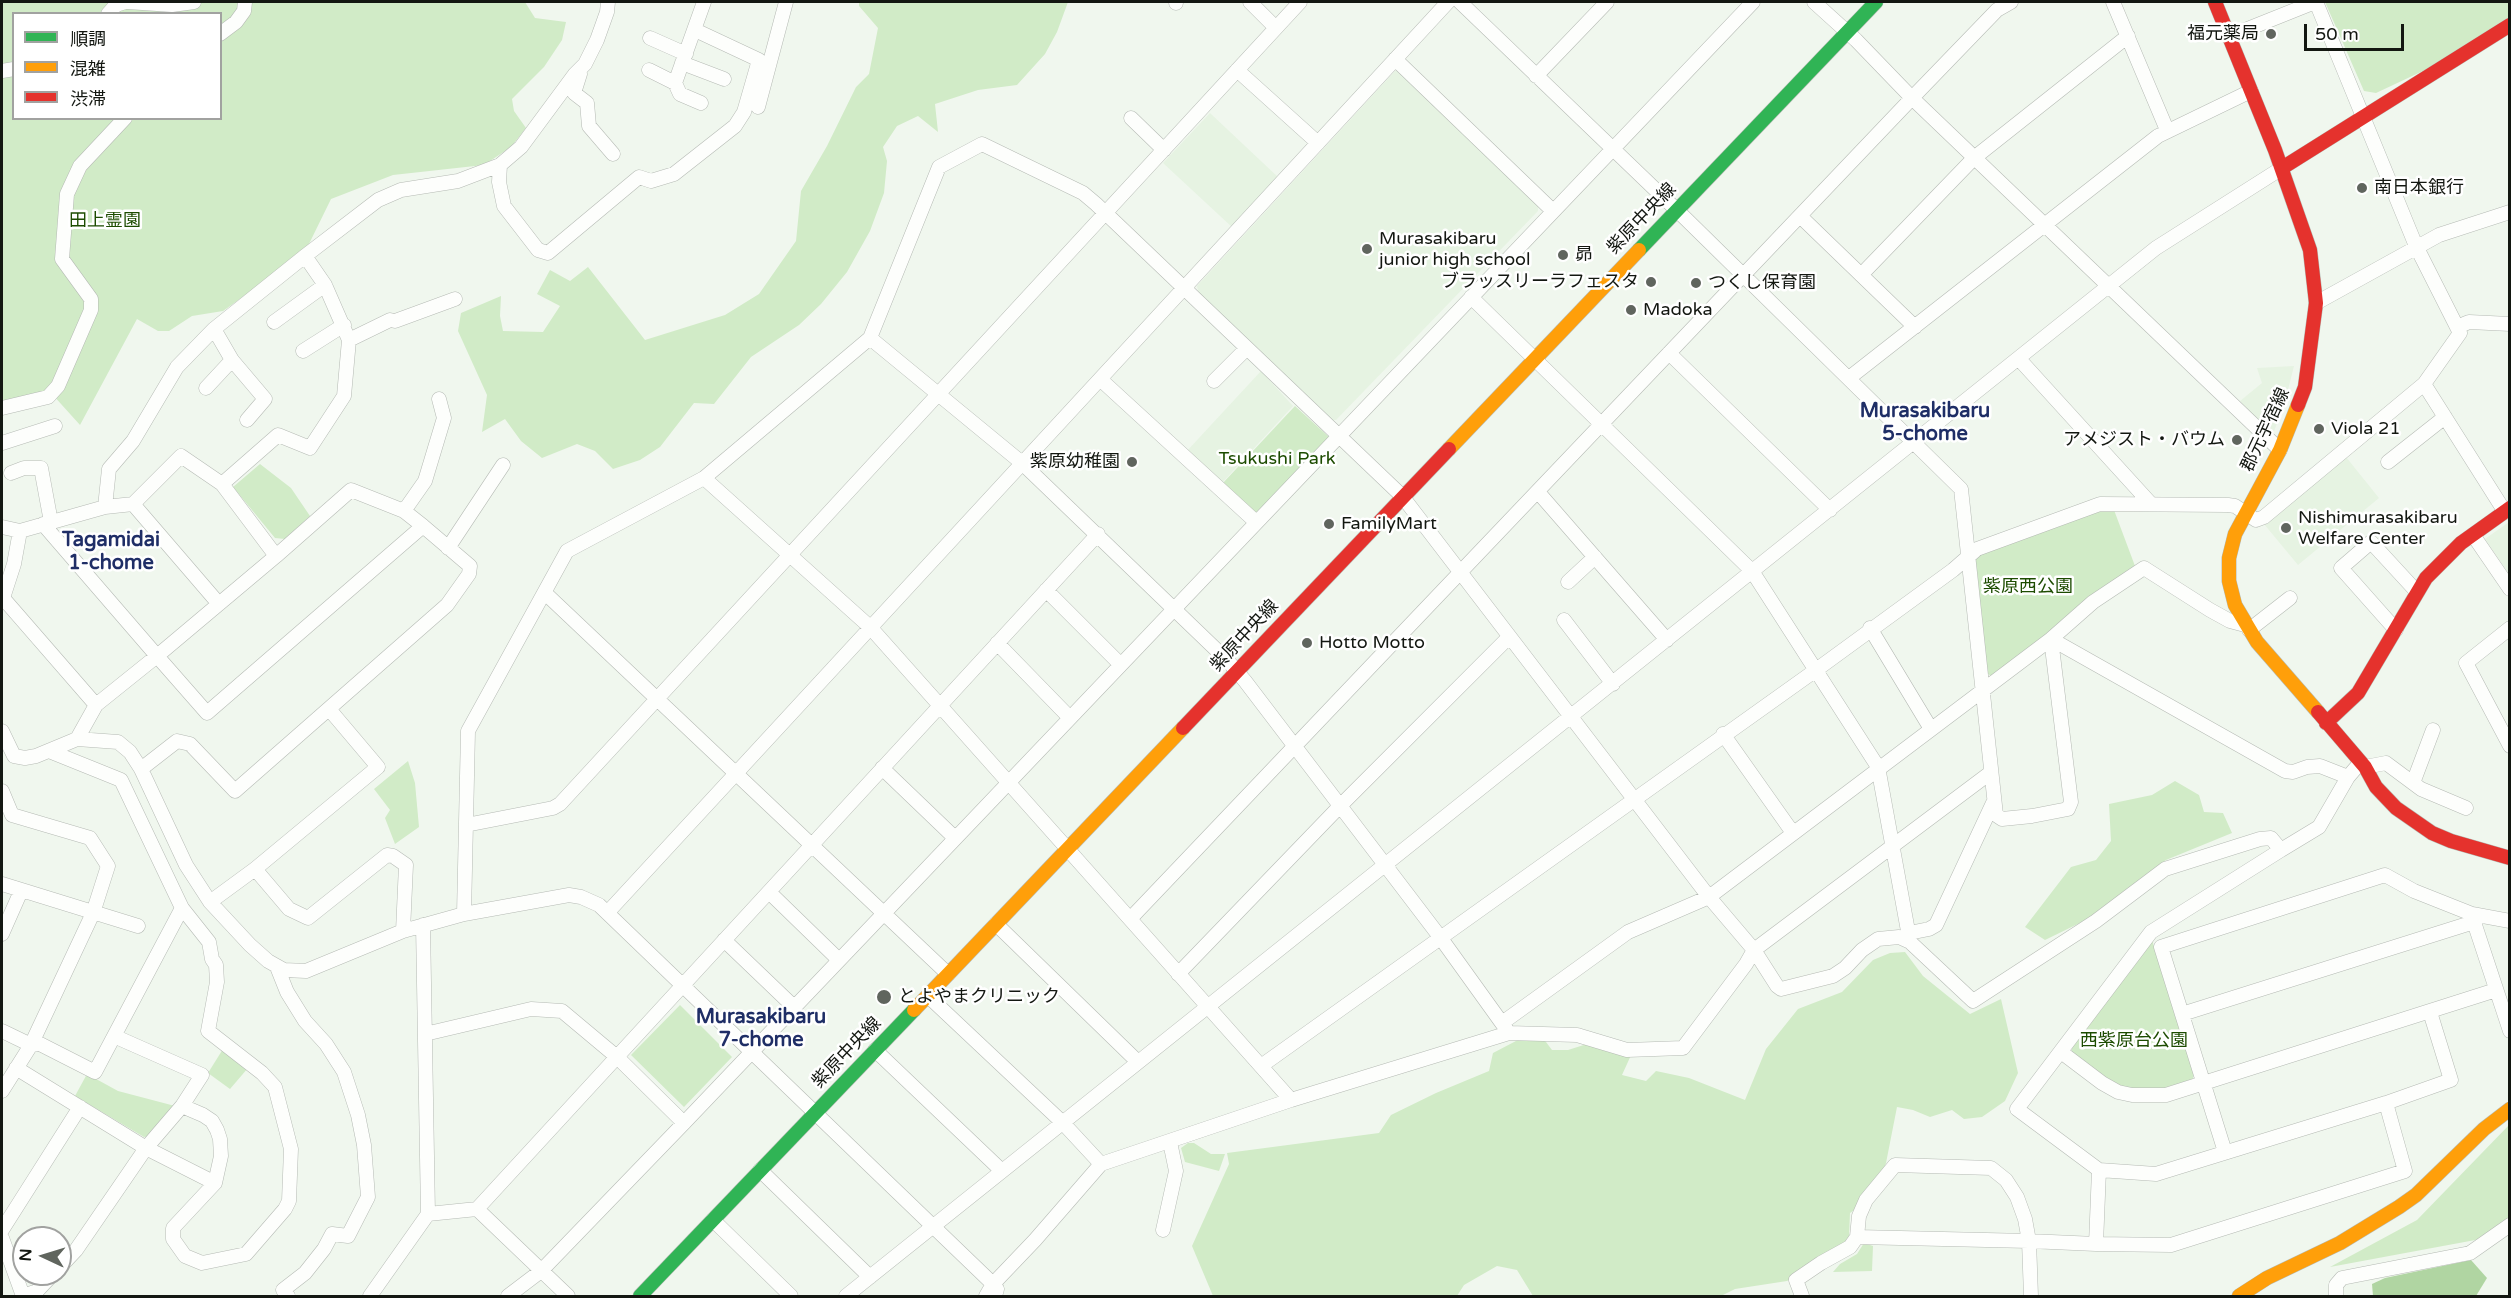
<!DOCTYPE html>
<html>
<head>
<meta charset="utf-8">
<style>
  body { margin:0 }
  #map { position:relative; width:2511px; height:1298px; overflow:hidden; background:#f0f7ee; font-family:"Varela Round","Noto Sans JP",sans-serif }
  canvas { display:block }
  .frame { position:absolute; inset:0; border:3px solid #131711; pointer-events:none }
  .legend { position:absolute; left:12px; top:12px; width:210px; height:108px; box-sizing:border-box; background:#fff; border:2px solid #a1a2a0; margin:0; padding:8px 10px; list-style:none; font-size:18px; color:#131711 }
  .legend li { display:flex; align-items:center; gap:12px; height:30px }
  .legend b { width:30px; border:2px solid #a1a2a0 }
  .north { position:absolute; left:12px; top:1226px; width:60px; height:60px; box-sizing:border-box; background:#fff; border:2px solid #a1a2a0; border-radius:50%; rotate:274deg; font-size:16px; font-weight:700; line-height:24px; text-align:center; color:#131711 }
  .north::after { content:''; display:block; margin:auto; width:21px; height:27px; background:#60655e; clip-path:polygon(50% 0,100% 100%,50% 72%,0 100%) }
  .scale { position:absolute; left:2304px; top:24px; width:100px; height:27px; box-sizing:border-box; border:3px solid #131711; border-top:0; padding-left:8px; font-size:18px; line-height:21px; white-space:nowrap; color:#131711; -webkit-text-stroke:4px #fff; paint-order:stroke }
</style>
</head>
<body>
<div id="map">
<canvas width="2511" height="1298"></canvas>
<div class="frame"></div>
<ul class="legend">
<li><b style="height:8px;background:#30b455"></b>順調</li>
<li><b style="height:8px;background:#ff9f0a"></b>混雑</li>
<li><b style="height:8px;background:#e5322d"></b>渋滞</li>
</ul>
<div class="north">N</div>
<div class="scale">50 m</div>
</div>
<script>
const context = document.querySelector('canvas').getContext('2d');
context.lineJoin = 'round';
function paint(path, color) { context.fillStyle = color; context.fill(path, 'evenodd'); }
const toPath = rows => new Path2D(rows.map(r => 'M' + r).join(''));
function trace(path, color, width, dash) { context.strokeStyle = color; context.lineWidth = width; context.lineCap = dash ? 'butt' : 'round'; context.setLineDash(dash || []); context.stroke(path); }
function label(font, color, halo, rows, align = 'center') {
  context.font = font + ' "Varela Round","Noto Sans JP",sans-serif'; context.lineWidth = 5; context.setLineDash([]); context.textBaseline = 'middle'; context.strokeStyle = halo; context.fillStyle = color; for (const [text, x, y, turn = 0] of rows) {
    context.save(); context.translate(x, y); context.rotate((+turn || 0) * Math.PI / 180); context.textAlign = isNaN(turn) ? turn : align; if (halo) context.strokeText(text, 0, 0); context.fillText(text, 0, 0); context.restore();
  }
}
const built = toPath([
  [1402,70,1538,205,1538,211,1336,420,1330,420,1199,295,1197,286,1395,71],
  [1210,113,1279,178,1233,228,1163,163],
  [2294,366,2286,398,2272,437,2240,401,2262,383,2257,368],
  [1261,371,1293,406,1221,484,1186,452],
  [2346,457,2379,498,2298,565,2264,524],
  [2509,522,2509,574,2485,539]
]);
const green = toPath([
  [2,2,525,2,535,18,566,22,562,40,544,67,512,99,514,111,526,128,511,147,484,165,393,175,331,199,308,246,275,274,223,311,192,316,169,331,158,331,137,319,80,425,52,394,2,405],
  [14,14,220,14,220,118,14,118],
  [859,2,1068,2,1057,32,1045,54,1017,85,978,90,935,104,938,132,918,116,897,126,883,147,887,161,884,193,870,231,847,272,821,304,799,325,751,357,714,404,694,403,660,447,640,460,613,469,595,451,577,444,542,458,521,441,505,419,482,432,487,395,458,331,461,313,501,296,500,316,503,331,543,332,560,306,537,294,550,270,570,281,588,267,645,340,725,315,759,294,796,241,801,191,827,146,856,87,869,74,878,28,859,6],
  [2325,2,2509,2,2509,17,2425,70,2376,93,2364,91],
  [1295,406,1330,438,1256,514,1222,484],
  [260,464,291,488,310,516,285,539,275,538,233,487],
  [2100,510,2114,510,2135,566,2087,600,2045,637,1992,677,1987,673,1974,562,1982,551],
  [408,761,415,783,419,827,395,844,385,818,390,810,374,789],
  [2175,781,2199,795,2204,812,2223,813,2232,833,2166,860,2088,919,2045,940,2025,927,2071,867,2096,860,2111,841,2109,804,2152,795],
  [2152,940,2194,1075,2192,1081,2154,1092,2123,1088,2108,1080,2072,1054,2072,1047],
  [1905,952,1923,976,1970,1014,2001,999,2018,1073,2005,1101,1982,1117,1964,1119,1952,1110,1930,1117,1913,1110,1897,1107,1886,1163,1878,1184,1867,1201,1850,1213,1849,1237,1844,1249,1787,1281,1735,1289,1721,1296,1533,1296,1517,1270,1497,1266,1464,1285,1457,1296,1213,1296,1192,1246,1229,1164,1227,1153,1379,1133,1391,1115,1436,1093,1489,1071,1493,1053,1537,1030,1552,1050,1568,1050,1606,1038,1632,1053,1622,1075,1646,1081,1656,1071,1689,1078,1745,1100,1766,1049,1798,1009,1842,992,1873,960,1890,953],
  [680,1005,732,1057,684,1107,631,1055],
  [223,1049,248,1068,230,1089,208,1073],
  [87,1074,118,1091,175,1106,151,1136,144,1137,75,1096],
  [2509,1125,2509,1225,2486,1238,2330,1267,2417,1220],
  [1188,1143,1194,1143,1211,1154,1225,1154,1219,1171,1185,1162,1181,1148],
  [1864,1243,1873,1246,1872,1271,1833,1272,1840,1264,1857,1254]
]);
const water = toPath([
  [2471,1260,2487,1278,2476,1296,2373,1296,2372,1284,2385,1278]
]);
const street = toPath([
  [128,2,172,5,194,2],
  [1250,2,1275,27],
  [1460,2,1686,219,1961,489,1996,815,2002,819,2032,816,2068,809,2071,802,2051,639,2285,771,2293,772,2307,767,2320,766,2348,777],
  [1814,2,1856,40,1912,98,2280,450],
  [2113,2,2167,130],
  [1176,3,1176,2],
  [108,14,116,5,125,2],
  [220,34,236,22,244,11,245,2],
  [2230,36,2315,2],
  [650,38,686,54],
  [1395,59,1553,211],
  [682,63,724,79],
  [649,70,675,83,680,94,701,103],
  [1237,70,1318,143],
  [2,71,14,69],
  [580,74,574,93,587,103,589,126,613,154],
  [1536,76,1607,2],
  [675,83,704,2],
  [758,107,786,2],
  [1131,118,1164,150],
  [500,165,499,182,504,206,538,250,548,253,639,177,651,181,674,174,735,126,744,112,759,60,695,30],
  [1800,216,1915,327],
  [1861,275,1974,158,2128,36],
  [1471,297,1752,571,1878,767,1910,942],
  [2316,303,2439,235,2510,212],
  [274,322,325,285],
  [2457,327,2469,322,2510,324],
  [214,329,232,360,265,399,247,420],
  [870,338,1022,463,1228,661,1245,681,1440,937,1509,1033],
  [349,340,390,320,395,321,455,299],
  [303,351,344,325],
  [1669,353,1830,510],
  [2019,359,2151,504],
  [1849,378,2158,136,2251,91],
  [1100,379,1256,522],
  [1214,381,1246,349],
  [2424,384,2505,512],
  [206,388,232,360],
  [2,408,48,397,58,386,91,310,91,299,62,259,67,194,80,166,125,118],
  [2,443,55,426],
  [2388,462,2445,417],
  [11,473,24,468,41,468,51,522],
  [704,478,870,627,1291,1100],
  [222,484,278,435,310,448,344,396,349,340,325,285,305,256],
  [1538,492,1667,640],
  [133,504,181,456,222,484,276,556],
  [105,507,109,469,133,441,177,367,214,329,305,256,378,200,401,190,458,181,500,165,521,147,575,74,585,64,597,40,607,12,608,2],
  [404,511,425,481,444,418,439,399],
  [43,524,157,656,207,713,423,526,404,511,351,490,276,556,157,656,96,705,77,739],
  [2,527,20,531,105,507,133,504,219,604],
  [20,531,14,564,3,598,96,705],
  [2473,535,2510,589],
  [448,548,503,465],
  [1568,582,1595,557],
  [1046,590,1120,664],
  [545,593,948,974],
  [1564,620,1613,684],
  [1870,628,1931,729],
  [2510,628,2466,663,2510,746],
  [2249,630,2290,598],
  [2396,630,2341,568,2371,542,2417,592],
  [997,643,1070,718],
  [2,731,14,756,25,758,36,756,77,739,118,742,130,752,141,769,186,865,210,902,250,945,268,961,284,970,306,971,403,931,464,914,569,895,581,897,599,905,993,1284,997,1289,995,1296],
  [1723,734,1793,833],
  [2365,767,2386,763,2421,789,2466,808],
  [882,768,955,838],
  [141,769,177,741,190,744,235,791,447,605,469,574,470,566,423,526],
  [2413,783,2433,730],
  [2,791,12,815,90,838,108,866,93,913,31,1045,2,1091],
  [466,825,553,808,560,804,1300,2],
  [255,869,289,909,308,918,387,855,393,856,406,865,403,931],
  [2,884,138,926],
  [769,892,839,960],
  [210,902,255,869,378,767,329,709],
  [608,912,1448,2],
  [464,914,468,731,567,551,704,478,870,338,939,167,982,144,1083,193,1096,204,1402,496,1709,897,1754,950,1777,986,1781,989,1833,976,1845,968,1862,950,1878,939,1899,937,1910,942,1973,1001,2096,921,2165,869,2260,839,2271,838,2281,850,2319,827,2348,777,2360,763],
  [2472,916,2510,1031],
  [1130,919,1912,98,1997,10,2011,2],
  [996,924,1138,1062],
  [1909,933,1929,929,1936,925,1993,803],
  [2,934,21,891],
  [724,940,794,1007],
  [277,967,287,992,305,1021,326,1044,344,1072,358,1115,364,1145,368,1197,348,1236,332,1234,324,1249,305,1273,283,1290,288,1296],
  [1178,974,1340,806,1508,638],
  [928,996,1063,1123,1101,1164],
  [2182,1014,2474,922],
  [1502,1023,1628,932,1709,897,2051,639,2093,602,2144,568,2210,610,2230,621,2245,625],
  [2,1031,31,1045,40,1044,95,1072,182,908,121,780,49,751],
  [425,1034,531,1009,562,1011,617,1057,684,1123],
  [875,1050,1002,1171],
  [2061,1052,2102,1083,2118,1092,2132,1095,2166,1095,2496,990],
  [1261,1066,1816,670,1953,570,1977,549,2100,504,2228,505,2235,506,2256,520,2264,517,2424,384,2460,333,2416,246,2316,2],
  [16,1068,146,1148,215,1183,173,1228,173,1239,185,1256,202,1263,246,1254,285,1209,289,1201,291,1149,275,1087,262,1073,208,1031,217,982,216,965,212,959,209,942,182,908],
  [182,1106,203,1115,212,1121,217,1130,220,1139,221,1156,215,1183],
  [2225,1152,2161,947,2385,875,2414,891,2472,914,2510,921],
  [760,1170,870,1277],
  [2099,1170,2156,1174,2386,1103,2451,1080,2430,1012],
  [477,1209,568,1296],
  [428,1214,477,1209,1098,534],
  [713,1220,791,1296],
  [2,1230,80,1107],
  [1163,1230,1176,1171,1170,1142],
  [2,1238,23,1296],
  [2096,1244,2099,1170,2017,1109,2151,932,2281,850],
  [60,1267,76,1250,146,1148,182,1106,202,1075,116,1037],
  [23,1296,37,1291,53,1274],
  [370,1296,428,1214,423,925],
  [508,1296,541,1271,684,1123,1753,2],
  [846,1296,2156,248,2282,168],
  [986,1296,993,1284,1035,1240,1101,1164,1291,1100,1509,1033,1577,1035,1627,1050,1683,1048,1746,964,1754,950,1990,773],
  [1802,1296,1796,1280,1821,1263,1850,1247,1857,1237],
  [2031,1296,2029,1241,2025,1219,2017,1197,2006,1180,1991,1168,1895,1165,1866,1200,1859,1216,1857,1237,2029,1241,2096,1244,2171,1245,2405,1171,2386,1103],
  [2336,1296,2336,1285,2342,1278,2470,1253,2510,1225]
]);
const fast = toPath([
  [1639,250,1876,2],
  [640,1296,914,1010]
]);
const slow = toPath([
  [2298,405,2280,450,2235,534,2229,558,2229,581,2235,605,2257,642,2318,712],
  [1449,449,1639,250],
  [914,1010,1183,728],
  [2239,1296,2267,1278,2340,1243,2399,1207,2416,1195,2484,1129,2510,1109]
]);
const jam = toPath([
  [2215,2,2275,150,2310,250,2316,303,2305,387,2298,405],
  [2282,168,2510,25],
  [2318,712,2365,767,2376,787,2396,808,2432,833,2451,841,2510,858],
  [2326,723,2358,693,2426,578,2461,543,2510,508],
  [1183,728,1449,449]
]);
const markers = [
  [2271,34,6,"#60655e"],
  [2362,188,6,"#60655e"],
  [1367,249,6,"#60655e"],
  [1563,255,6,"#60655e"],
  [1651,282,6,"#60655e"],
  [1696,283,6,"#60655e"],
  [1631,310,6,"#60655e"],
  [2319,429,6,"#60655e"],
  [2237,440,6,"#60655e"],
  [1132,462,6,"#60655e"],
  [1329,524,6,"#60655e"],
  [2286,528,6,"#60655e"],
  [1307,643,6,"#60655e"],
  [884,997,8,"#60655e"]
];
const poiNames = [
  ["福元薬局",2259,34,"right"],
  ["南日本銀行",2374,188],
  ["Murasakibaru",1379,239],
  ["junior high school",1379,260],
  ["昴",1575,255],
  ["ブラッスリーラフェスタ",1639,282,"right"],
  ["つくし保育園",1708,283],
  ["Madoka",1643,310],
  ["Viola 21",2331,429],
  ["アメジスト・バウム",2225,440,"right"],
  ["紫原幼稚園",1120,462,"right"],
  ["Nishimurasakibaru",2298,518],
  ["Welfare Center",2298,539],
  ["FamilyMart",1341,524],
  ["Hotto Motto",1319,643],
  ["とよやまクリニック",898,997]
];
const streetNames = [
  ["紫原中央線",1642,219,-46],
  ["郡元宇宿線",2266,430,-65],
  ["紫原中央線",1245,636,-47],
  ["紫原中央線",847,1053,-46]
];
const parkNames = [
  ["田上霊園",105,221],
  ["Tsukushi Park",1277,459],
  ["紫原西公園",2028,587],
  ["西紫原台公園",2134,1041]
];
const neighbourhoodNames = [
  ["Murasakibaru",1925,412],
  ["5-chome",1925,435],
  ["Tagamidai",111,541],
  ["1-chome",111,564],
  ["Murasakibaru",761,1018],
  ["7-chome",761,1041]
];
paint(built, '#e6f3e2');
paint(green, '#d1ebc7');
paint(water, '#b0d5a2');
trace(street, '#b5bab4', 15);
trace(fast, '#b5bab4', 15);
trace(slow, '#b5bab4', 15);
trace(jam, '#b5bab4', 15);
trace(street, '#fdfefc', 14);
trace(fast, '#30b455', 14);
trace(slow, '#ff9f0a', 14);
trace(jam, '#e5322d', 14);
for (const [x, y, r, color] of markers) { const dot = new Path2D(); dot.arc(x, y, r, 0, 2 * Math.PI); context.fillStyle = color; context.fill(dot); trace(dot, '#fff', 2); }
label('18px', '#131711', '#fff', poiNames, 'left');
label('18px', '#131711', '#fff', streetNames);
label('18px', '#1d4c01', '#fff', parkNames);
label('bold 20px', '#1f2e66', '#fff', neighbourhoodNames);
</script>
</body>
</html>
